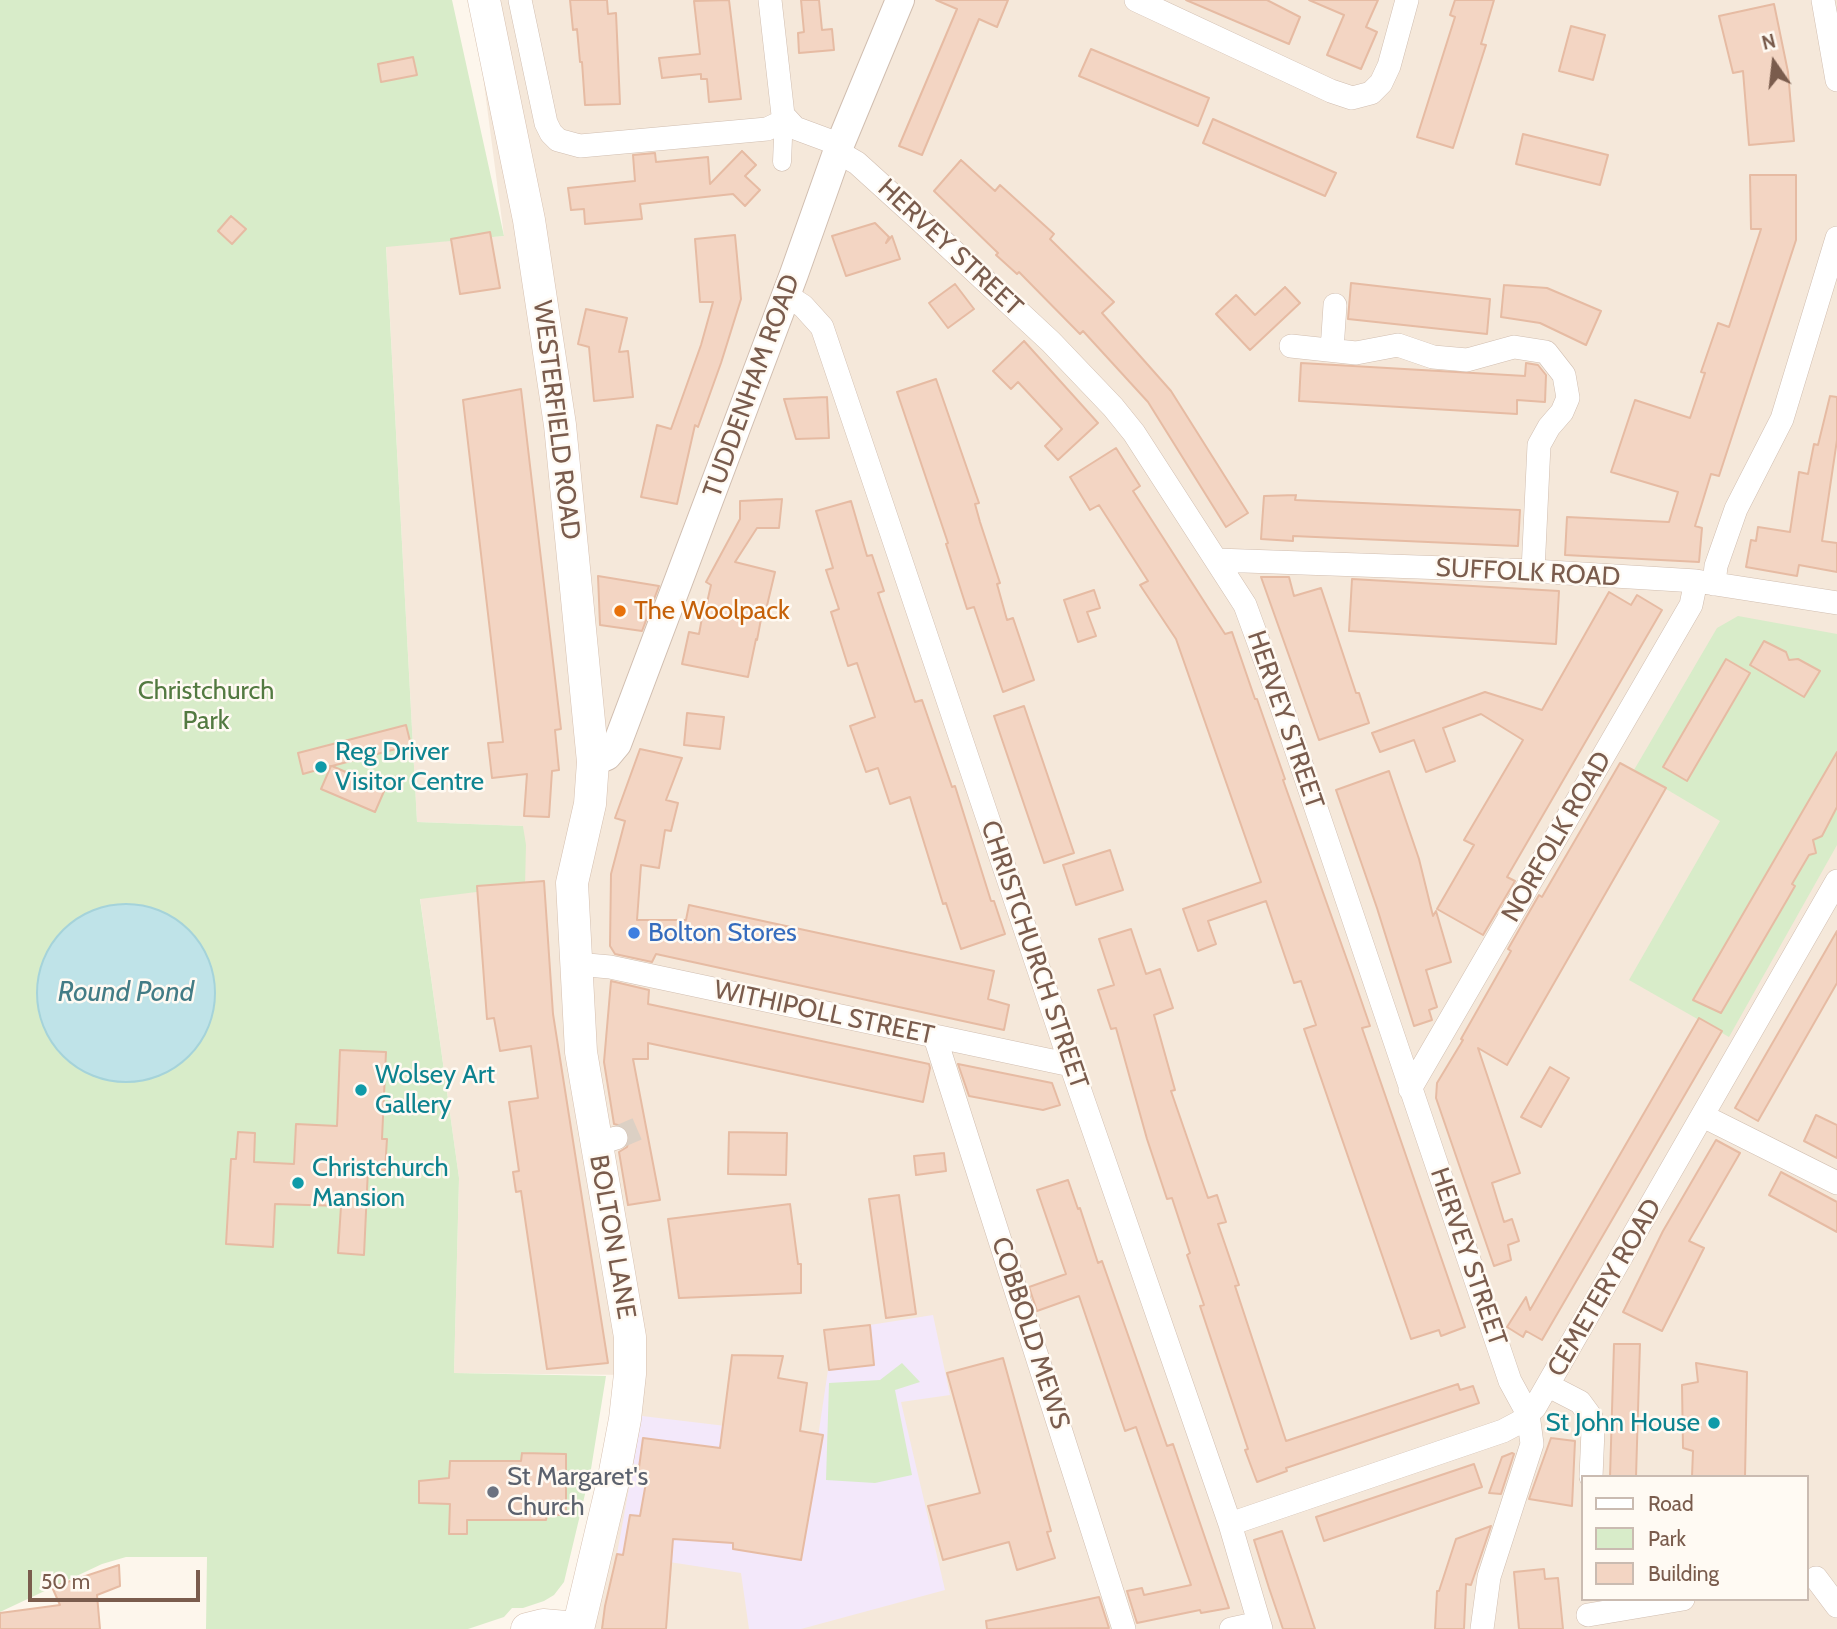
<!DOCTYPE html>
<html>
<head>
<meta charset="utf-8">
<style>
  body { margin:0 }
  #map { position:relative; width:1837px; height:1629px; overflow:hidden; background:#fdf6ec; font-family:Cabin,sans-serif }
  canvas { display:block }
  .legend { position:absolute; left:1581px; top:1475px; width:228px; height:126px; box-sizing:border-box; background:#fffaf3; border:2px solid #cabbb1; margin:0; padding:9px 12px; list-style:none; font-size:21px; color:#7a5c4d }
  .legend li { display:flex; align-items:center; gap:14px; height:35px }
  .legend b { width:35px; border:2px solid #cabbb1 }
  .north { position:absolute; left:1739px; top:28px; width:70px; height:70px; -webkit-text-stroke:5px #fffaf3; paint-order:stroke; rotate:346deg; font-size:19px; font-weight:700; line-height:28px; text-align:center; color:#7a5c4d }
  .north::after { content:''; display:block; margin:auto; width:24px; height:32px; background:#7a5c4d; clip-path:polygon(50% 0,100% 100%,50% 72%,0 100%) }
  .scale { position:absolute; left:28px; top:1570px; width:172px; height:32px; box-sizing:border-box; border:4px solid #7a5c4d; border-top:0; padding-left:9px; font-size:21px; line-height:24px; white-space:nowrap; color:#7a5c4d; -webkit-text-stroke:5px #fffaf3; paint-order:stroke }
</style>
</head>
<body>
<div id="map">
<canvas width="1837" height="1629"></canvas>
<ul class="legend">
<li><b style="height:9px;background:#fff"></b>Road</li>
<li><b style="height:19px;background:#d8ecc9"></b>Park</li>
<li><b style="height:19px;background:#f3d5c3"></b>Building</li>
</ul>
<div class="north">N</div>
<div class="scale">50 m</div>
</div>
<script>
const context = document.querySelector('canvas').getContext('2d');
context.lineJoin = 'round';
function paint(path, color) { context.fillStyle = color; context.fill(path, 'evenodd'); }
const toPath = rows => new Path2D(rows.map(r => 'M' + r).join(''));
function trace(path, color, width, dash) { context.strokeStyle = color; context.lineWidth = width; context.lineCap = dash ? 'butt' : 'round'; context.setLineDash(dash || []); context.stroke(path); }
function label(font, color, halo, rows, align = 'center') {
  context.font = font + ' Cabin,sans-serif'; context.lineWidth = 5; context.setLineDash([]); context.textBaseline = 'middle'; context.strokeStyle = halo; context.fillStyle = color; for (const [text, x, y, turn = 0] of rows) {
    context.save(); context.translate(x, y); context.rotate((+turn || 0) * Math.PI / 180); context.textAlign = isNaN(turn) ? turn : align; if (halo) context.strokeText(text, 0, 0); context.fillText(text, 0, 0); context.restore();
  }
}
const residential = toPath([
  [473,0,1837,0,1837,1629,578,1629,630,1375,454,1373,459,1178,420,898,525,886,523,826,417,822,386,246,504,236],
  [1583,1477,1807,1477,1807,1599,1583,1599]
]);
const education = toPath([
  [933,1315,950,1395,901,1402,945,1590,801,1629,749,1629,741,1573,617,1554,642,1416,818,1437,828,1370,874,1365,870,1325]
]);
const green = toPath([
  [0,0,452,0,504,236,386,247,417,822,523,826,526,845,525,886,420,899,459,1178,454,1373,606,1376,591,1469,564,1582,554,1595,544,1601,523,1608,512,1608,504,1617,468,1629,206,1629,207,1557,126,1557,102,1564,0,1612],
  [102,908,188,929,198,941,212,969,215,984,190,1055,179,1065,151,1079,135,1081,90,1074,64,1057,74,921],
  [1738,616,1837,634,1837,845,1729,1037,1629,980,1720,821,1634,770,1717,628],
  [902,1363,920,1382,895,1390,912,1475,875,1483,826,1480,829,1383,880,1380]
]);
const water = toPath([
  '37 993a89 89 0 1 1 178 0a89 89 0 1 1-178 0Z'
]);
const building = toPath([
  [570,0,607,0,608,14,616,13,620,104,585,105,582,62,580,62,577,29,573,30,570,0],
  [729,0,741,99,709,102,707,79,701,79,701,74,662,78,659,58,700,54,694,1,729,0],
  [801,0,819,0,822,30,832,29,834,50,799,53,798,33,804,32,801,0],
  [936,0,1008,0,997,27,979,19,922,155,899,146,957,9,936,0],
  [1186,0,1267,0,1300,17,1289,44,1186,0],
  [1309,0,1378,0,1366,27,1377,32,1361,69,1327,55,1344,15,1309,0],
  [1455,0,1494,0,1481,44,1486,45,1453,148,1417,137,1455,17,1450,15,1455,0],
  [1774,4,1788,72,1794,141,1749,145,1743,71,1733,73,1719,16,1774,4],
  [1571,26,1605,35,1593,80,1559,71,1571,26],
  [1091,49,1209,98,1198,126,1079,76,1091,49],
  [413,57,417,75,381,82,378,64,413,57],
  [1213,119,1336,173,1325,196,1203,143,1213,119],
  [1523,134,1608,155,1600,185,1516,164,1523,134],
  [742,151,756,165,745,176,760,190,745,206,733,194,640,204,642,219,585,224,584,209,571,210,568,188,635,181,633,155,655,153,656,162,708,157,710,184,742,151],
  [961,160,995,191,1000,185,1054,234,1050,239,1114,302,1102,313,1171,391,1248,513,1226,527,1148,402,1083,331,1080,334,1019,272,1017,274,996,255,998,253,934,191,961,160],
  [1750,175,1796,175,1796,240,1719,476,1711,474,1695,526,1702,528,1699,562,1565,555,1567,517,1669,522,1678,492,1611,472,1635,400,1690,418,1705,373,1701,372,1718,323,1729,327,1761,229,1751,229,1750,175],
  [231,216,246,229,232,244,218,231,231,216],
  [875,223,889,237,886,243,892,236,900,259,846,276,832,236,875,223],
  [490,232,500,288,460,294,451,239,490,232],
  [735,235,741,299,721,363,698,427,695,425,677,504,641,497,657,425,671,429,701,345,713,302,700,302,695,239,735,235],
  [1351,283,1490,299,1487,334,1348,319,1351,283],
  [955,284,974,309,948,328,929,303,955,284],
  [1504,285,1547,288,1601,311,1586,345,1540,323,1501,317,1504,285],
  [1285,287,1300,303,1250,350,1216,314,1236,295,1255,315,1285,287],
  [586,309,627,318,619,352,628,351,633,397,594,401,589,347,578,344,586,309],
  [1024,341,1098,423,1058,460,1045,446,1062,429,1018,382,1011,389,993,371,1024,341],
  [1301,363,1525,376,1526,363,1538,365,1546,375,1545,402,1517,400,1517,414,1299,401,1301,363],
  [936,379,979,503,975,504,980,522,1000,583,997,584,1007,620,1013,618,1034,680,1003,692,974,607,967,609,946,544,948,543,897,392,936,379],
  [521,389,561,729,555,730,559,770,552,771,549,817,524,816,527,774,492,778,488,743,503,742,463,400,521,389],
  [1830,396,1837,397,1837,440,1822,541,1837,543,1837,572,1799,565,1797,576,1746,567,1751,540,1756,541,1758,527,1790,532,1799,472,1808,474,1814,444,1818,445,1830,396],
  [827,397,829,438,796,439,784,399,827,397],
  [1116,448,1140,486,1133,491,1225,634,1232,632,1255,699,1257,699,1285,779,1283,780,1352,974,1370,1026,1362,1028,1465,1327,1441,1336,1439,1330,1411,1339,1304,1029,1316,1025,1301,981,1294,983,1266,901,1208,921,1216,944,1198,951,1183,909,1261,882,1176,639,1140,585,1148,581,1099,505,1090,510,1070,477,1116,448],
  [1296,495,1295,500,1520,510,1518,546,1293,536,1293,541,1261,539,1264,496,1296,495],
  [782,499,779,528,757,528,735,562,775,572,765,614,762,614,757,640,756,639,748,677,682,664,689,632,699,634,704,607,706,607,711,585,706,582,740,519,740,501,782,499],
  [851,501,867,556,872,555,884,591,878,593,915,702,922,700,952,787,955,786,991,901,994,901,1005,934,961,949,946,903,943,904,910,797,890,804,878,768,866,772,850,726,875,717,857,663,848,666,831,612,839,609,826,570,833,568,816,511,851,501],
  [598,576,659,586,642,631,600,625,598,576],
  [1261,577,1289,577,1294,596,1321,588,1356,693,1359,693,1369,723,1319,740,1261,577],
  [1352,579,1559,591,1556,644,1349,631,1352,579],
  [1094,590,1100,608,1087,612,1096,636,1078,642,1064,600,1094,590],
  [1609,592,1631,605,1637,595,1662,610,1507,877,1515,881,1483,935,1437,909,1474,845,1464,840,1523,740,1481,714,1443,728,1455,761,1426,772,1414,740,1380,752,1372,733,1485,692,1542,710,1609,592],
  [1764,641,1786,652,1789,660,1798,659,1820,671,1804,697,1750,665,1764,641],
  [1726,659,1750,673,1687,781,1663,767,1726,659],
  [1024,706,1074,853,1044,863,994,716,1024,706],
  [687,713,724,717,720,749,684,745,687,713],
  [406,725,411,745,332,766,385,789,375,812,321,789,331,766,303,774,298,753,406,725],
  [640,749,682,758,666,800,678,803,671,831,665,830,659,868,641,865,637,920,686,920,689,905,994,971,988,999,1009,1005,1004,1030,656,954,652,962,615,954,610,946,611,874,625,821,615,818,640,749],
  [1837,752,1837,807,1822,836,1813,840,1816,853,1809,855,1792,884,1795,886,1787,900,1721,1013,1693,1000,1837,752],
  [1620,763,1666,788,1507,1065,1478,1048,1520,1173,1492,1183,1504,1222,1512,1219,1519,1241,1508,1245,1511,1260,1494,1266,1436,1098,1437,1083,1463,1040,1461,1039,1511,951,1508,949,1539,895,1542,897,1620,763],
  [1389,771,1419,859,1433,916,1436,911,1451,962,1426,970,1437,1007,1429,1010,1432,1020,1414,1026,1377,908,1336,790,1389,771],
  [1110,850,1123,890,1076,905,1063,865,1110,850],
  [544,881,553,1014,608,1363,547,1369,521,1191,516,1192,513,1172,519,1171,509,1102,538,1098,531,1046,500,1051,494,1018,487,1019,477,886,544,881],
  [1131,929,1146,974,1160,969,1173,1008,1154,1015,1175,1090,1171,1091,1208,1198,1217,1195,1226,1222,1218,1224,1239,1285,1235,1286,1286,1441,1458,1384,1460,1390,1473,1386,1479,1403,1286,1468,1287,1471,1257,1482,1245,1450,1248,1449,1200,1306,1204,1305,1187,1255,1190,1253,1172,1198,1167,1199,1147,1139,1116,1028,1111,1029,1098,990,1114,985,1099,939,1131,929],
  [1837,931,1837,983,1758,1121,1735,1108,1837,931],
  [611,981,649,990,648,1004,929,1064,930,1068,923,1102,648,1043,648,1059,633,1059,660,1200,628,1205,619,1152,627,1147,630,1135,625,1127,614,1124,604,1062,611,981],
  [1699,1018,1722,1031,1542,1340,1526,1331,1523,1337,1507,1327,1526,1297,1530,1310,1699,1018],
  [340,1050,386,1052,382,1139,387,1139,385,1170,368,1169,364,1255,338,1253,341,1206,275,1204,273,1247,226,1244,231,1159,236,1159,238,1132,255,1133,254,1162,294,1164,296,1124,337,1126,340,1050],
  [958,1064,1052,1083,1060,1105,1043,1110,969,1096,958,1064],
  [1550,1067,1569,1078,1541,1127,1521,1117,1550,1067],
  [1816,1115,1837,1125,1837,1158,1804,1141,1816,1115],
  [729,1132,787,1133,786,1175,728,1174,729,1132],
  [1716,1140,1740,1153,1689,1241,1704,1248,1662,1331,1623,1312,1663,1231,1716,1140],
  [944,1153,946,1171,916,1175,914,1156,944,1153],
  [1781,1172,1837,1202,1837,1232,1769,1195,1781,1172],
  [1068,1180,1078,1209,1080,1208,1098,1263,1102,1261,1167,1446,1173,1444,1229,1608,1201,1613,1200,1610,1137,1623,1127,1591,1142,1588,1144,1595,1191,1585,1136,1427,1125,1431,1079,1296,1037,1311,1029,1287,1066,1274,1037,1190,1068,1180],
  [899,1195,916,1314,886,1318,869,1199,899,1195],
  [790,1204,798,1264,801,1264,801,1293,679,1298,668,1219,790,1204],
  [870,1325,874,1365,829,1370,824,1330,870,1325],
  [1614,1344,1640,1344,1636,1477,1610,1477,1614,1344],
  [732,1355,783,1356,778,1378,807,1383,800,1431,823,1435,801,1560,733,1549,733,1543,673,1539,666,1629,602,1629,605,1606,617,1554,623,1555,630,1515,640,1516,647,1477,638,1475,643,1438,720,1448,732,1355],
  [1003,1358,1051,1531,1047,1532,1055,1558,1017,1570,1009,1542,943,1560,928,1506,980,1493,947,1373,1003,1358],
  [1696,1363,1747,1372,1745,1477,1692,1477,1693,1451,1683,1448,1682,1385,1698,1382,1696,1363],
  [1551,1438,1575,1441,1572,1506,1529,1499,1551,1438],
  [522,1453,566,1454,566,1515,547,1515,546,1520,467,1520,467,1534,449,1534,450,1504,419,1503,419,1481,449,1478,450,1461,521,1461,522,1453],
  [1512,1453,1514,1454,1501,1494,1489,1493,1502,1457,1512,1453],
  [1474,1464,1482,1487,1324,1541,1316,1517,1474,1464],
  [1491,1526,1471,1585,1466,1584,1464,1629,1435,1629,1437,1591,1439,1591,1456,1539,1491,1526],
  [1282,1531,1298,1578,1315,1629,1283,1629,1269,1588,1254,1540,1282,1531],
  [119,1565,120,1586,97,1595,100,1629,0,1629,0,1613,60,1605,52,1587,119,1565],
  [1544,1569,1545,1579,1558,1578,1563,1629,1519,1629,1514,1572,1544,1569],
  [1099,1597,1109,1628,987,1629,986,1621,1099,1597]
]);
const minorTunnel = toPath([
  [616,1138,646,1125]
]);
const pedestrian = toPath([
  [782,162,783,138]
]);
const minor = toPath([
  [520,0,546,123,551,133,558,140,580,146,767,129,786,120],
  [770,0,783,115,795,128,841,145],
  [1136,0,1331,91,1352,98,1371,93,1381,83,1389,66,1407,0],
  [1823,0,1837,80],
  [838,152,857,163,921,221,1051,342,1113,407,1134,433,1245,605,1275,687,1510,1381,1528,1414,1532,1444,1489,1577,1482,1629],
  [786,295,803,306,822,327,1071,1065,1230,1524,1261,1629],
  [1291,346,1356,353,1398,345,1433,357,1467,360,1514,347,1546,352,1564,375,1568,398,1562,412,1549,427,1539,445,1533,571],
  [1332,350,1335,305],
  [1216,560,1533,571,1696,581,1837,603],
  [1714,584,1716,566,1736,509,1782,419,1837,238],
  [576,964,610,967,1071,1065],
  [935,1037,1124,1629],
  [1410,1089,1691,605,1696,581],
  [1703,1116,1837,1183],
  [596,1144,616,1138],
  [1549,1386,1580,1402,1591,1417,1593,1430,1591,1477],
  [1230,1524,1503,1431,1520,1422,1535,1407,1837,881],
  [1816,1578,1837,1606],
  [1588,1615,1683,1599],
  [1231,1629,1259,1623]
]);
const tertiary = toPath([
  [593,762,607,756,617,744,794,274,839,147,900,0]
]);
const secondary = toPath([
  [484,0,529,220,560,425,593,762,590,804,572,883,581,1052,630,1337,630,1374,625,1419,614,1477,578,1629],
  [527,1629,543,1625,578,1628]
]);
const markers = [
  [620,611,7,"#e8710a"],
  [321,767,7,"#0f9aa8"],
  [634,933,7,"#3f7fe0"],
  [361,1090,7,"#0f9aa8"],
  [298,1183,7,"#0f9aa8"],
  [1714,1423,7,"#0f9aa8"],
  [493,1492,7,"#6b7280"]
];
const streetNames = [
  ["HERVEY STREET",950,248,43],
  ["TUDDENHAM ROAD",752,386,-70],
  ["WESTERFIELD ROAD",556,420,83],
  ["SUFFOLK ROAD",1528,573,3],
  ["HERVEY STREET",1285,720,71],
  ["NORFOLK ROAD",1557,837,-60],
  ["CHRISTCHURCH STREET",1034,955,71],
  ["WITHIPOLL STREET",824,1013,12],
  ["BOLTON LANE",612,1237,80],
  ["HERVEY STREET",1468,1257,71],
  ["CEMETERY ROAD",1605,1288,-60],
  ["COBBOLD MEWS",1030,1333,72]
];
const foodNames = [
  ["The Woolpack",634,611]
];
const parkNames = [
  ["Christchurch",206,691],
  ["Park",206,721]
];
const cultureNames = [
  ["Reg Driver",335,752],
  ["Visitor Centre",335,782],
  ["Wolsey Art",375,1075],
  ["Gallery",375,1105],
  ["Christchurch",312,1168],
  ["Mansion",312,1198],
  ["St John House",1700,1423,"right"]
];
const shopNames = [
  ["Bolton Stores",648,933]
];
const worshipNames = [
  ["St Margaret's",507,1477],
  ["Church",507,1507]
];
const waterNames = [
  ["Round Pond",126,993]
];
paint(residential, '#f5e8da');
paint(education, '#f3e8fa');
paint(green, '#d8ecc9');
paint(water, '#bfe3e8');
trace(water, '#a5d3da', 2);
paint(building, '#f3d5c3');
trace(building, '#e6bba3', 2);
trace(minorTunnel, '#dcd0c4', 23, [23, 11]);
trace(pedestrian, '#d1beb0', 19);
trace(minor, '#d1beb0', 24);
trace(tertiary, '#d1beb0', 30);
trace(secondary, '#d6c0b0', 33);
trace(pedestrian, '#fff', 18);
trace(minor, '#fff', 23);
trace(tertiary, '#fff', 28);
trace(secondary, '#fff', 32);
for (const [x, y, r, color] of markers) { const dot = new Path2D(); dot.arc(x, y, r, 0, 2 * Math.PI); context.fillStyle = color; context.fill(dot); trace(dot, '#fffaf3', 2.5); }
label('26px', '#7a5c4d', '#fffaf3', streetNames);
label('26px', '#c56008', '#fffaf3', foodNames, 'left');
label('26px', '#537a41', '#fffaf3', parkNames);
label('26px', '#0d838f', '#fffaf3', cultureNames, 'left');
label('26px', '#366cbe', '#fffaf3', shopNames, 'left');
label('26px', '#5b616d', '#fffaf3', worshipNames, 'left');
label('italic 28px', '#437c86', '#fffaf3', waterNames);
</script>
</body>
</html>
